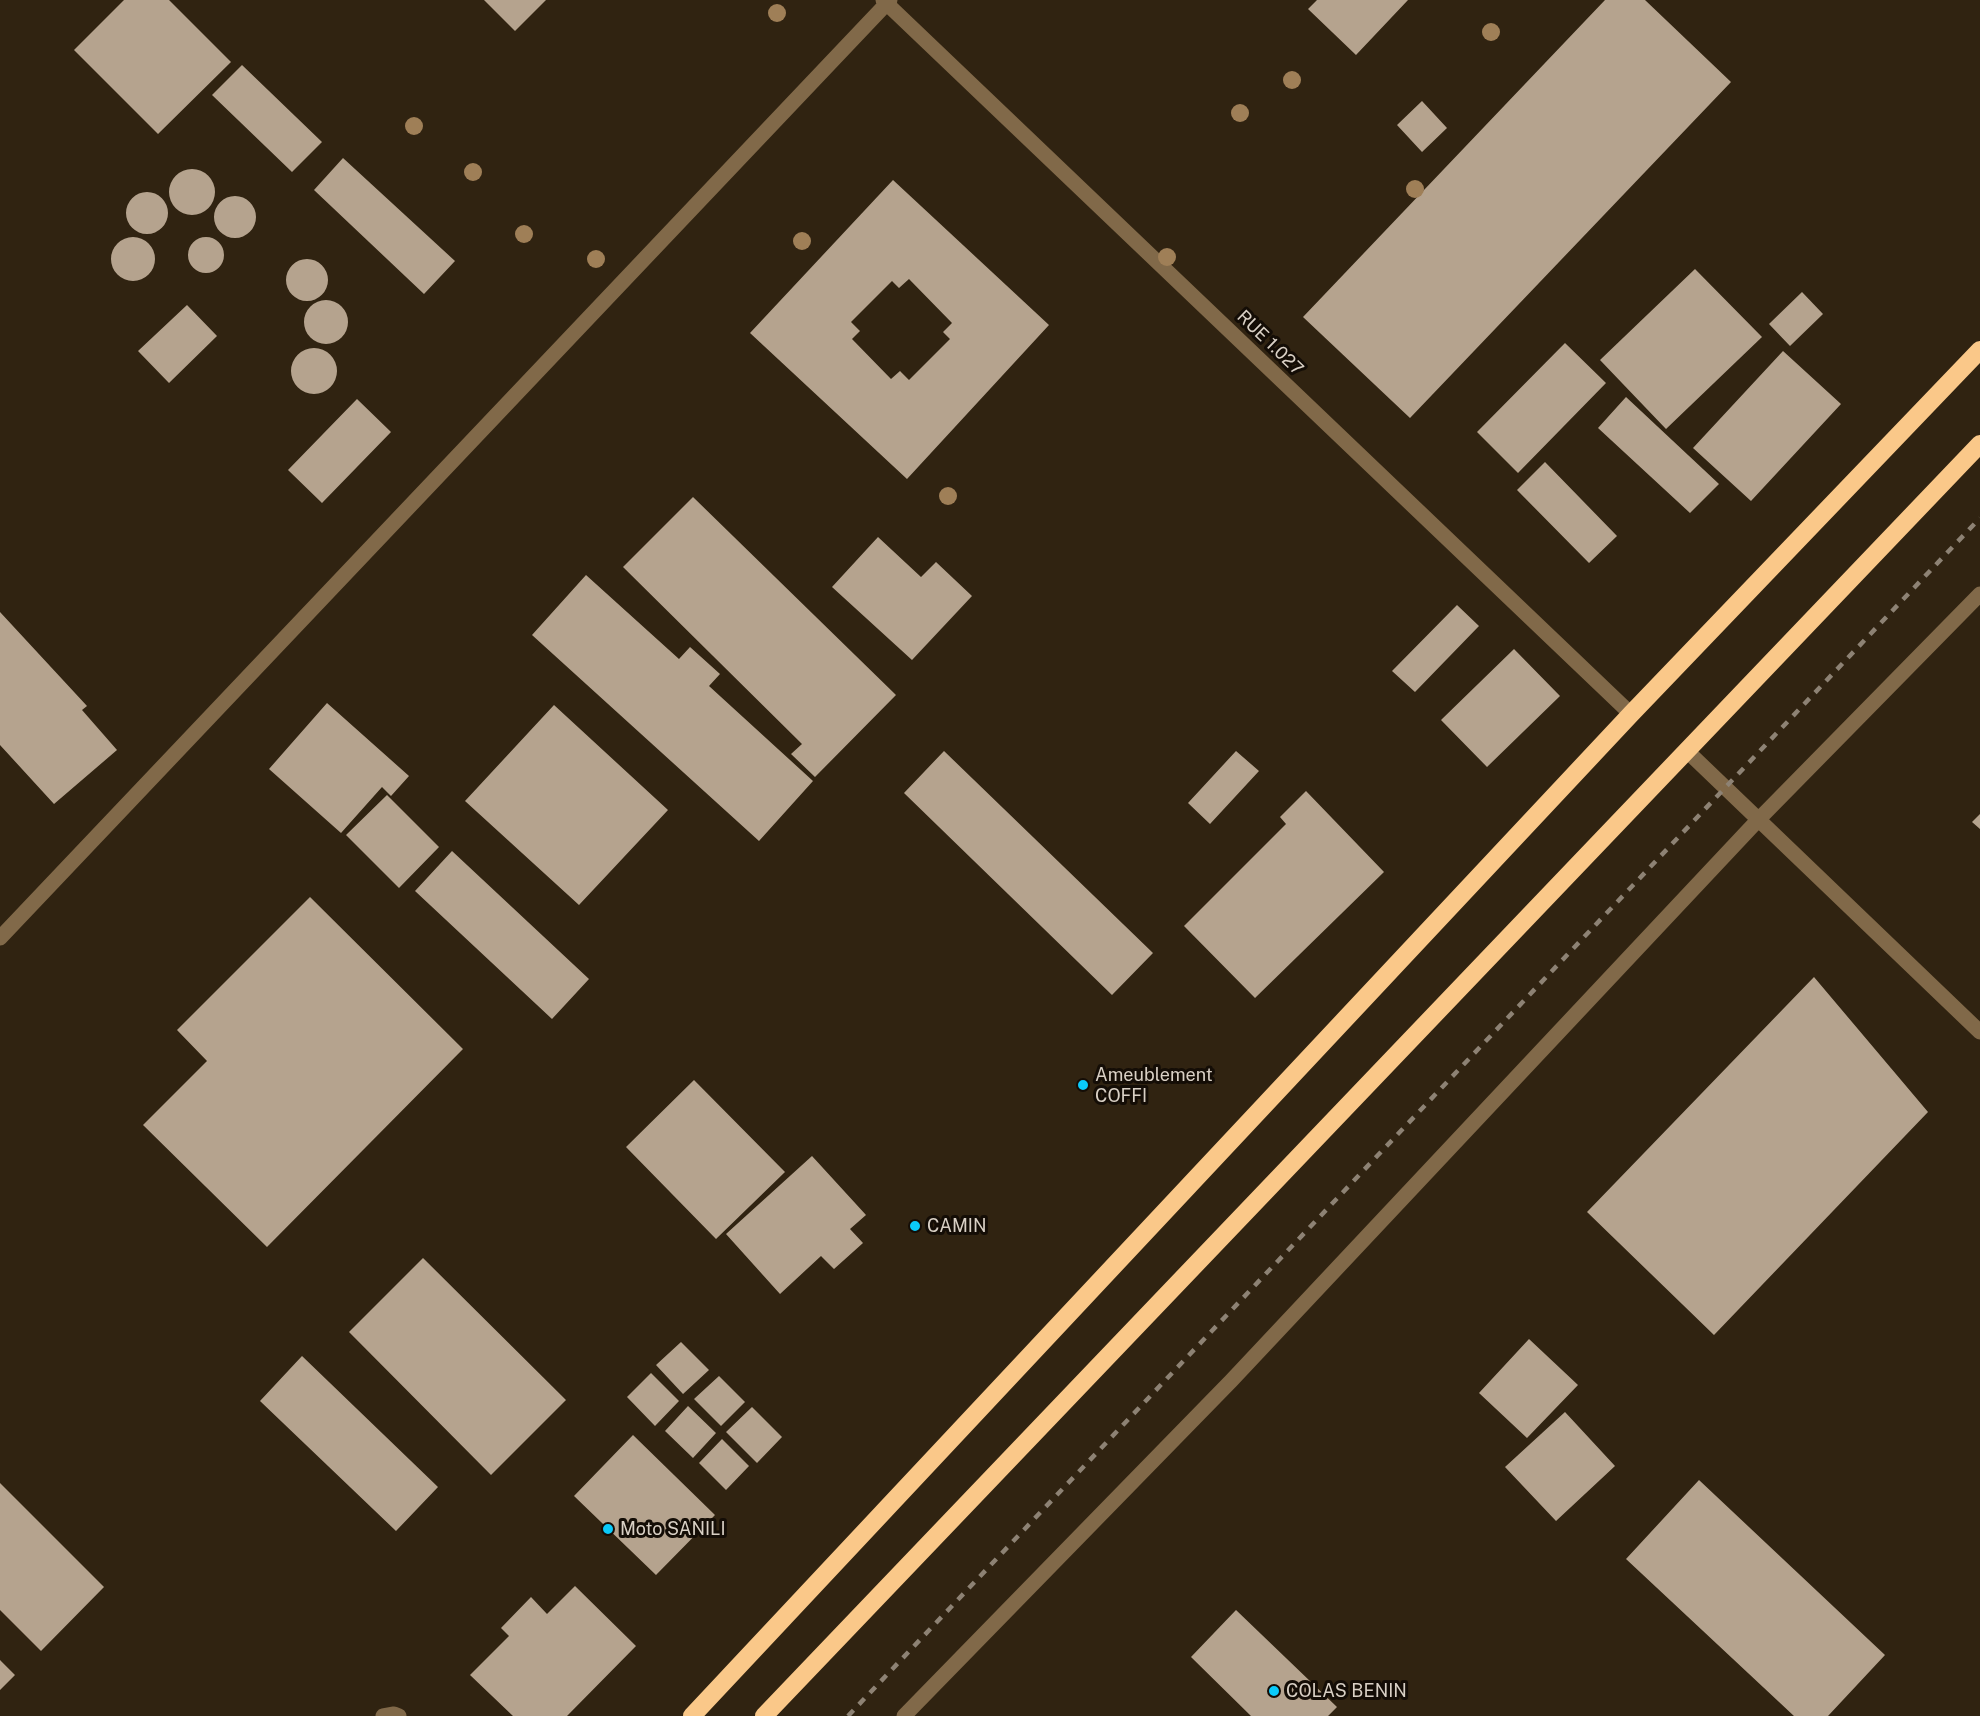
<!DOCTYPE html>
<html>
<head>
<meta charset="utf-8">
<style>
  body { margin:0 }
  canvas { display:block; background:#302311 }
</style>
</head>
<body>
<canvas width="1980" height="1716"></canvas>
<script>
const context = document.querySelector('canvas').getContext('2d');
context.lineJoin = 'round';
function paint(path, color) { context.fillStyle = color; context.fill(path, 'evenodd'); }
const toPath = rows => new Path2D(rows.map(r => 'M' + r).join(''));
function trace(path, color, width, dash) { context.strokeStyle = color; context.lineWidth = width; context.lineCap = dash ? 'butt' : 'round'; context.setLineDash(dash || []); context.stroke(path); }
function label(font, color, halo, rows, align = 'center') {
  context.font = font + ' "Public Sans",sans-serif'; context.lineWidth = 6; context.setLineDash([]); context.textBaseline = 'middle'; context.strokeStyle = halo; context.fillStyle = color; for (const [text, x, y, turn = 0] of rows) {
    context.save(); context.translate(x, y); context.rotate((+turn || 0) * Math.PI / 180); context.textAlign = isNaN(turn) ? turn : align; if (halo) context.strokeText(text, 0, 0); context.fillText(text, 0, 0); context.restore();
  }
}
const building = toPath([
  [124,0,169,0,231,62,158,134,74,50],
  [484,0,546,0,515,31],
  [1317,0,1408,0,1356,55,1308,9],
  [1605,0,1645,0,1731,82,1410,418,1303,317],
  [242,65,322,142,292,172,212,95],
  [1422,101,1447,128,1422,152,1397,125],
  [343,158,455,261,424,294,314,190],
  '169 192a23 23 0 1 1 46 0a23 23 0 1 1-46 0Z',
  [893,180,1049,325,907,479,750,333],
  [909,279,952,323,943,332,950,339,909,380,900,371,891,379,852,339,860,331,851,322,892,281,899,288],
  '126 213a21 21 0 1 1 42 0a21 21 0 1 1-42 0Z',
  '214 217a21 21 0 1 1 42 0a21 21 0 1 1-42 0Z',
  '111 259a22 22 0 1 1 44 0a22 22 0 1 1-44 0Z',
  '188 255a18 18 0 1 1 36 0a18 18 0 1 1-36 0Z',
  '286 280a21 21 0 1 1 42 0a21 21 0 1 1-42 0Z',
  [1695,269,1762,337,1666,429,1600,360],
  [1802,292,1823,314,1790,346,1769,324],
  '304 322a22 22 0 1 1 44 0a22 22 0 1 1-44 0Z',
  [187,305,217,336,169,383,138,351],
  [1565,343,1606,383,1518,473,1477,432],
  '291 371a23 23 0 1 1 46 0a23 23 0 1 1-46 0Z',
  [1783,351,1841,404,1751,501,1693,448],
  [1626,397,1719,484,1690,513,1598,428],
  [357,399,391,432,322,503,288,470],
  [1545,462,1617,536,1589,563,1517,490],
  [693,497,896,695,815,777,791,754,802,744,623,567],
  [878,537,921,577,936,562,972,596,912,660,832,587],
  [586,575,679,659,690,647,720,674,709,686,813,781,759,841,532,635],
  [1457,605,1479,626,1415,692,1392,671],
  [0,612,87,706,82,710,117,750,54,804,0,745],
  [1514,649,1560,696,1487,767,1441,720],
  [327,703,409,776,391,796,382,787,341,833,269,769],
  [554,705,668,810,579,905,465,801],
  [944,751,1153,953,1112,995,904,793],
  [1236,751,1259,771,1210,824,1188,803],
  [1306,791,1384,872,1255,998,1184,926,1286,824,1280,817],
  [387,795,439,847,399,888,346,835],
  [1980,814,1980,829,1972,822],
  [452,851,589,979,552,1019,415,891],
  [310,897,463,1049,267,1247,143,1125,207,1061,177,1030],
  [1814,977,1928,1112,1714,1335,1587,1212],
  [694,1080,785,1172,716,1239,626,1147],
  [812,1156,866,1215,850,1229,863,1243,834,1269,821,1256,780,1294,726,1234],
  [423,1258,566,1400,491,1475,349,1332],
  [1529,1339,1578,1385,1527,1438,1479,1393],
  [681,1342,709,1370,683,1394,656,1365],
  [302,1356,438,1487,396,1531,260,1401],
  [651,1373,679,1401,655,1426,627,1397],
  [719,1376,745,1402,721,1426,694,1399],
  [688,1406,716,1433,693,1458,665,1431],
  [752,1407,782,1437,757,1463,726,1432],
  [1565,1412,1615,1466,1556,1521,1505,1467],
  [633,1435,715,1515,656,1575,574,1496],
  [722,1439,749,1466,726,1490,699,1463],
  [1699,1480,1885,1655,1828,1716,1794,1716,1626,1559],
  [0,1483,104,1587,41,1651,0,1610],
  [575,1586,636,1646,567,1716,513,1716,470,1675,509,1636,501,1628,531,1597,547,1614],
  [1236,1610,1337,1707,1328,1716,1251,1716,1191,1657],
  [0,1660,15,1675,0,1690]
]);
const minor = toPath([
  [883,0,1631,714],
  [1686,750,1980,1032],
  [0,938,890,0],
  [383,1716,394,1714,399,1716],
  [904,1716,1231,1381,1758,820,1980,594]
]);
const highway = toPath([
  [692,1716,1631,714,1980,350],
  [764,1716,1980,444]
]);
const rail = toPath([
  [848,1716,1980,518]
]);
const trees = [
  [777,13],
  [1491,32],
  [1292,80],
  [1240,113],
  [414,126],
  [473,172],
  [1415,189],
  [524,234],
  [802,241],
  [1167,257],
  [596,259],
  [948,496]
];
const markers = [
  [1083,1085,6,"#0acafa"],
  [915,1226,6,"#0acafa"],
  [608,1529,6,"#0acafa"],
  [1274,1691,6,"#0acafa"]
];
const streetNames = [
  ["RUE 1.027",1270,343,44]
];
const poiNames = [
  ["Ameublement",1095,1075],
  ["COFFI",1095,1096],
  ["CAMIN",927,1226],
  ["Moto SANILI",620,1529],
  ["COLAS BENIN",1286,1691]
];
paint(building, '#b5a38e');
trace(minor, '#816949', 15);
trace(highway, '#fac889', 18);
trace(rail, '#8d8274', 4.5, [8, 8]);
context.fillStyle = '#9f7f57';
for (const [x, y] of trees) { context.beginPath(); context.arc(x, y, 9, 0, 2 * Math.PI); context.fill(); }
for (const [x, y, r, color] of markers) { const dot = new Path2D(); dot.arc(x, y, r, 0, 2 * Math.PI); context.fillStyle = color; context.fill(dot); trace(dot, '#140d06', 2); }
label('18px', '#d9d0c5', '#140d06', streetNames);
label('18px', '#d9d0c5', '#140d06', poiNames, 'left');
</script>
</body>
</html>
